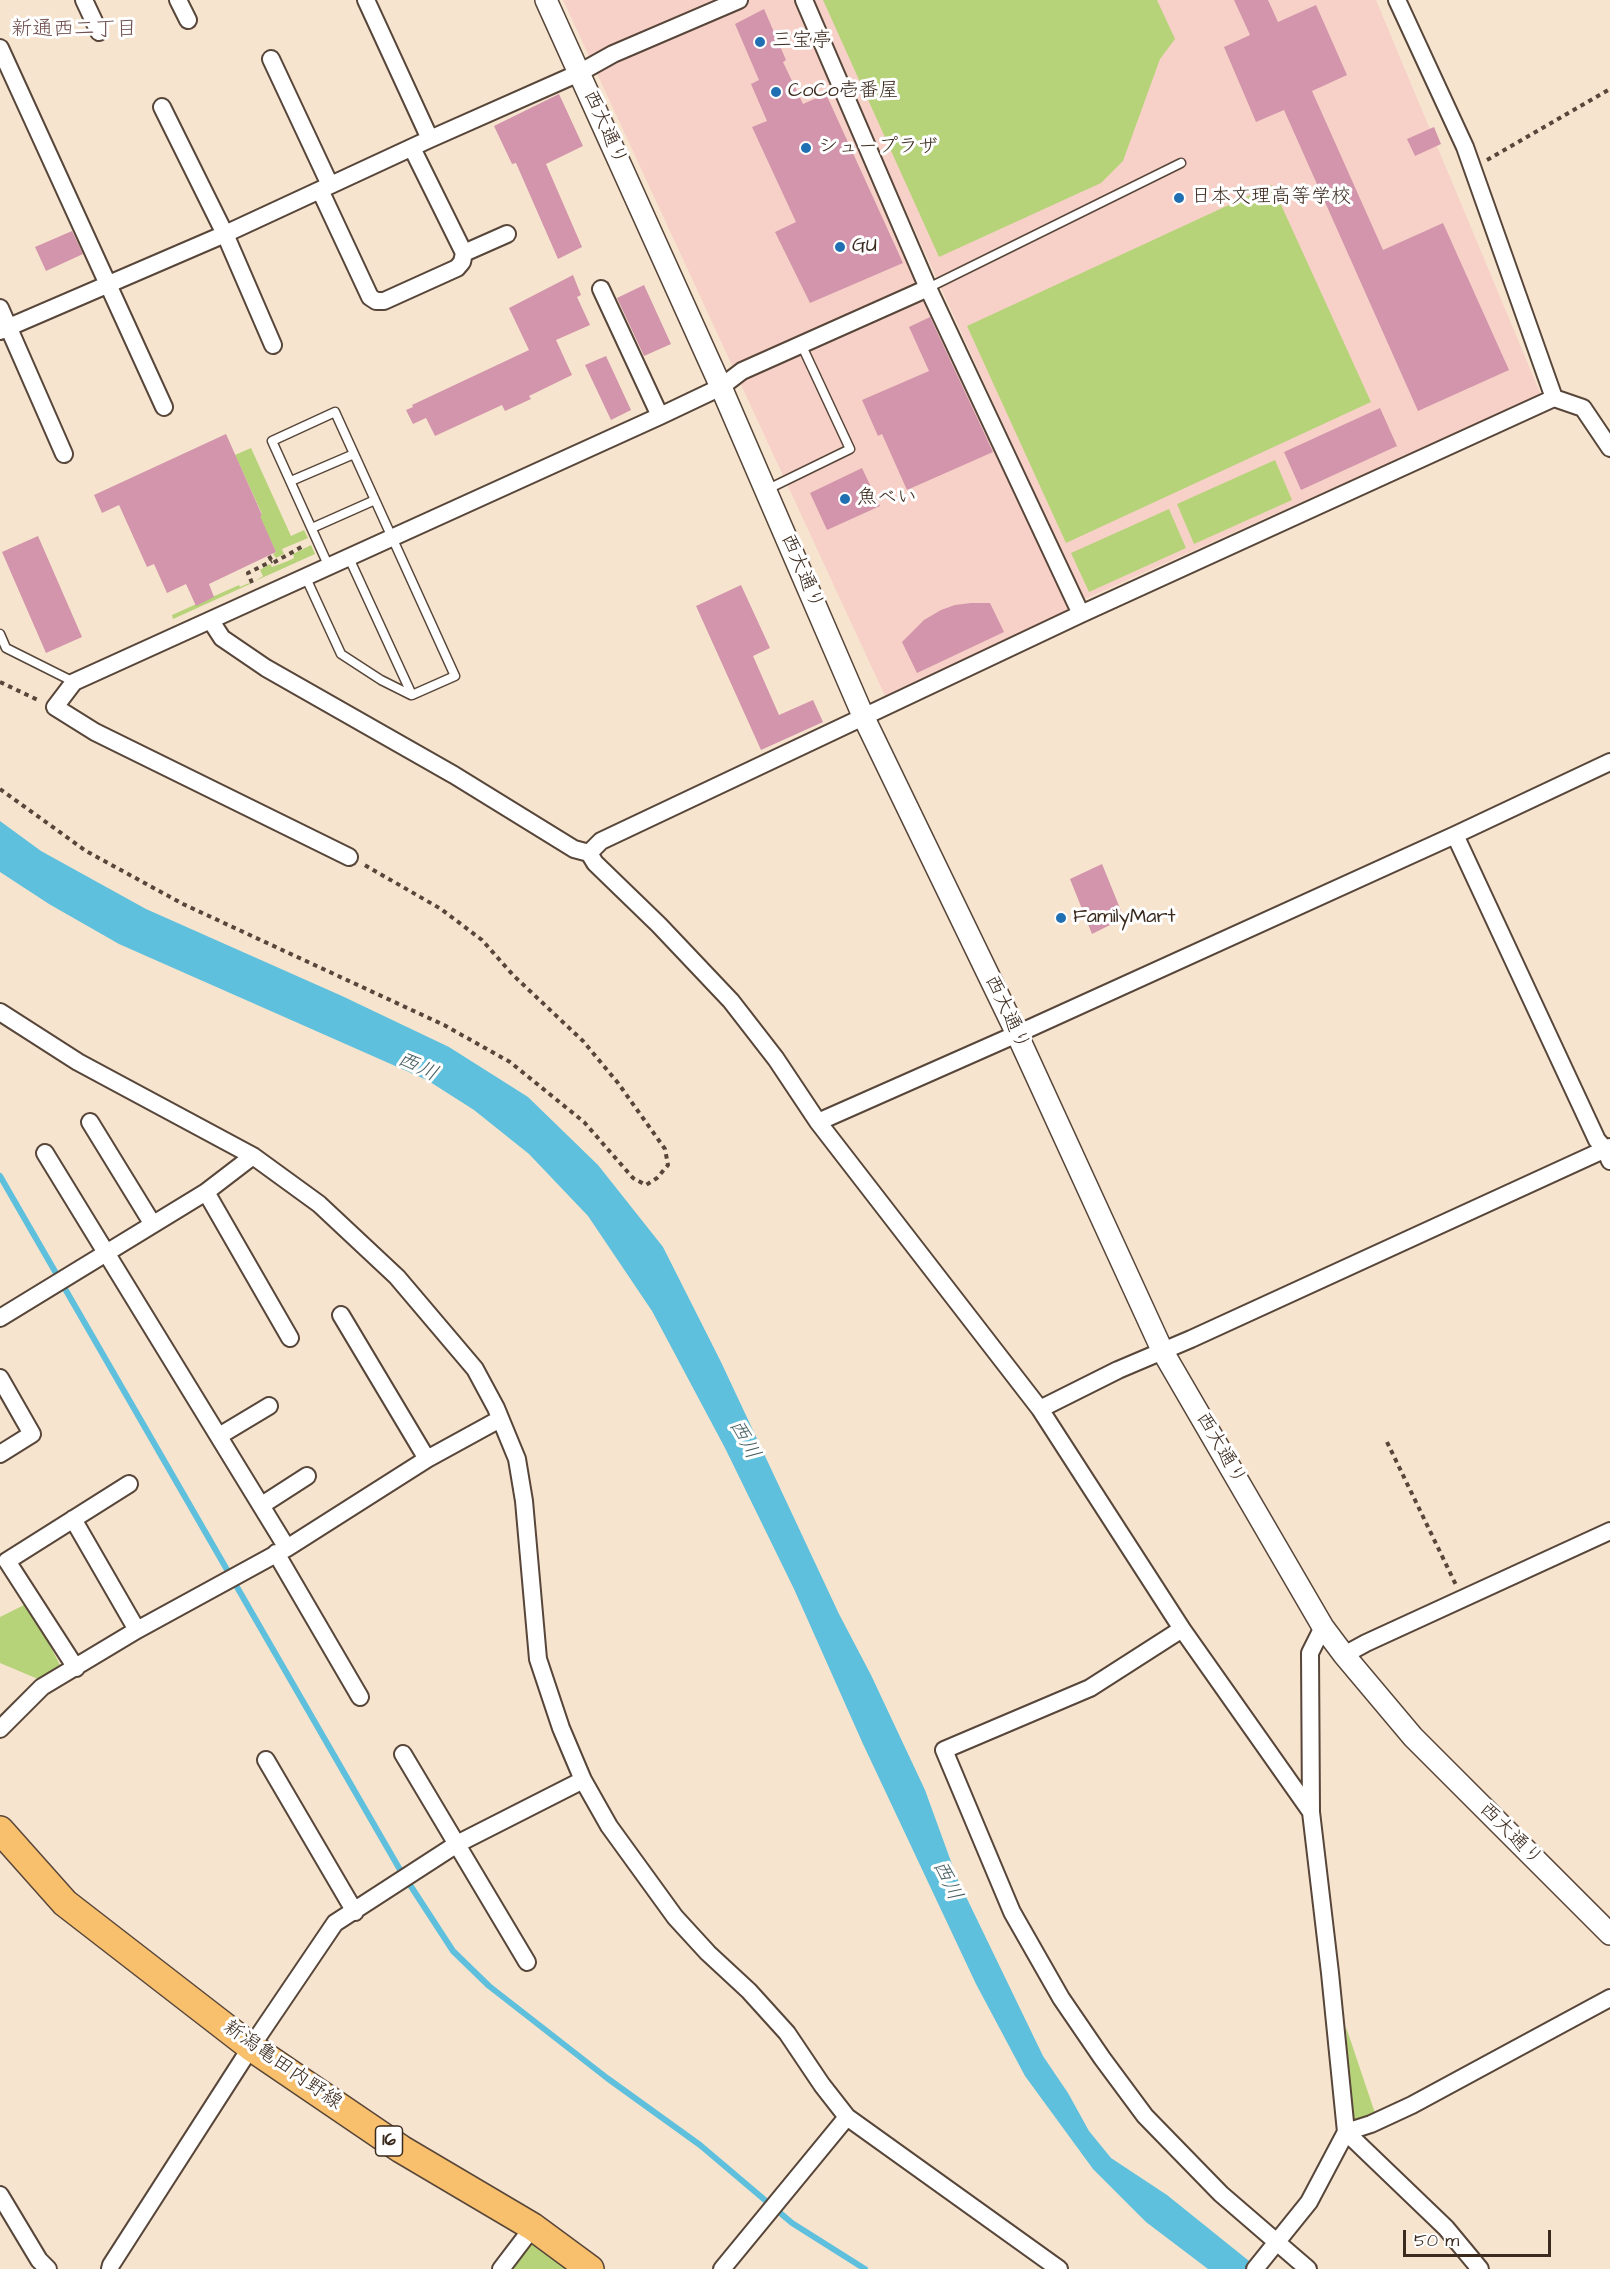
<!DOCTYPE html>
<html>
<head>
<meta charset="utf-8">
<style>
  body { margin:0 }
  #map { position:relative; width:1610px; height:2269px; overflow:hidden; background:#f7e4cf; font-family:"Architects Daughter",sans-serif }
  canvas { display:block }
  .scale { position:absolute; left:1403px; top:2230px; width:148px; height:27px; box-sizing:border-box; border:3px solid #3b2a1e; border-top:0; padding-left:8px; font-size:18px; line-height:21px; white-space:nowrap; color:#3b2a1e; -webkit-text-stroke:4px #fff; paint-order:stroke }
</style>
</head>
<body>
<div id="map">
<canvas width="1610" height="2269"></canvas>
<div class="scale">50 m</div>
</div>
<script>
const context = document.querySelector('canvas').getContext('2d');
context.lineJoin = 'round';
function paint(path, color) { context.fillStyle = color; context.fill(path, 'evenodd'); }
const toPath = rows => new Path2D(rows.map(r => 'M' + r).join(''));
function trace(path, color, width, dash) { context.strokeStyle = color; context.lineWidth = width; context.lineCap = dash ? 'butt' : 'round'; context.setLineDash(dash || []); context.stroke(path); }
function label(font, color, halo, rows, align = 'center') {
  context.font = font + ' "Architects Daughter","Klee One",sans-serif'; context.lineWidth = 6; context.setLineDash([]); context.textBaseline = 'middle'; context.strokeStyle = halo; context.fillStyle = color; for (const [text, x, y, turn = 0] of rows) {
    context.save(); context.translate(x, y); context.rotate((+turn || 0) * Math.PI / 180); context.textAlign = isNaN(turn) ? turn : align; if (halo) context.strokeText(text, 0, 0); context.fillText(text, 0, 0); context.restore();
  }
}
const built = toPath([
  [563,0,800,0,1074,610,885,696],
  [810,0,1376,0,1541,395,1083,600]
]);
const green = toPath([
  [823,0,1157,0,1175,39,1160,59,1123,161,1101,183,939,257],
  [1272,185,1371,402,1066,543,967,326],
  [251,448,291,536,304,530,308,538,282,549,284,554,276,558,273,554,276,552,269,537,247,522,262,514,235,455],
  [1275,460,1292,500,1194,544,1177,504],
  [1169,509,1186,548,1089,592,1071,553],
  [311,545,315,554,255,581,263,576,260,570,270,564,272,567,288,561,294,558,293,554],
  [249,583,250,584,173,619,172,615,239,585,240,587],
  [28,1603,60,1665,38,1679,0,1663,0,1617],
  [1346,2027,1376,2116,1350,2127],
  [533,2230,581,2269,503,2269]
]);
const water = toPath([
  [0,821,41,851,146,909,342,996,449,1047,528,1097,598,1165,663,1247,721,1362,839,1614,871,1675,925,1790,957,1878,1043,2056,1068,2093,1089,2131,1111,2158,1167,2195,1259,2269,1208,2269,1146,2222,1093,2169,1025,2076,976,1984,863,1744,794,1589,725,1448,652,1311,588,1216,529,1154,474,1110,427,1080,119,944,49,904,0,872]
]);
const stream = toPath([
  [0,1176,399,1868,453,1951,489,1986,607,2078,700,2145,792,2223,865,2269]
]);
const building = toPath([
  [1234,0,1268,0,1278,22,1316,5,1347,75,1312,91,1383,250,1443,223,1509,370,1418,411,1284,110,1256,122,1224,47,1250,35],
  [764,9,786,60,783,62,803,104,826,94,903,263,810,303,775,232,796,222,752,127,767,121,751,84,759,80,735,24],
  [559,94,583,146,546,164,582,247,558,259,516,163,512,164,494,126],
  [1434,127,1441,144,1415,156,1407,139],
  [72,231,83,254,46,271,35,247],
  [573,275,581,295,577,297,590,325,556,340,572,375,529,396,531,399,505,411,502,405,435,436,426,418,413,424,406,410,413,407,412,405,529,350,509,308],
  [644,285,671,344,644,356,617,298],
  [930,317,993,452,907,490,882,434,878,436,862,400,929,371,909,327],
  [606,356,631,410,611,420,585,365],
  [1380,408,1397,446,1301,490,1284,452],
  [226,434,262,515,260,516,276,552,209,584,214,597,196,606,186,584,167,593,154,564,147,567,119,505,102,513,94,495],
  [862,468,880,506,827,530,810,493],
  [38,536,82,637,46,653,2,552],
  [741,585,770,648,753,656,779,715,813,700,823,722,761,750,696,606],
  [971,603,990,603,1004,632,917,673,902,642,924,620,941,610,955,605],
  [1102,864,1124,918,1092,934,1070,879]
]);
const path = toPath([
  [1487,160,1610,89],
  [269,556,273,563,305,545],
  [252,583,248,573,272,561],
  [0,682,40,701],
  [0,789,86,851,183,904,444,1025,510,1062,584,1122,633,1178,646,1185,657,1178,668,1165,665,1149,618,1083,583,1041,513,975,482,940,441,909,363,864],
  [1387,1442,1456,1585]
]);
const service = toPath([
  [928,288,1181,163],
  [291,481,354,454],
  [766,490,850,449,801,344],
  [312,528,375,500],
  [329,567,272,441,335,412,455,676,412,695,349,558],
  [306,578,341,654,381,680,411,695],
  [0,634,6,648,74,682]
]);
const minor = toPath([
  [84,0,99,32],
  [178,0,188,20],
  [366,0,430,139],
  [804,0,928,288,1081,614],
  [0,48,164,407],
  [271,59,330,185],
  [162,107,225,234,273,345],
  [320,190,370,297,376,301,384,301,457,268,462,262,464,253,412,148],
  [464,253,507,234],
  [601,289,660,416],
  [0,308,64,454],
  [0,331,225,234,430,139,579,73,613,54,739,0],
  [1554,398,1583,408,1610,448],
  [211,621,222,638,266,668,454,775,574,849,589,853,595,863,659,925,731,1001,776,1059,818,1122,1040,1409,1182,1629,1311,1812],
  [1455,835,1597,1140,1605,1149,1610,1161],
  [589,853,601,841,1081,614,1554,398,1465,147,1397,0],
  [349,857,95,732,55,707,74,682,660,416,721,387,742,371,928,288],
  [0,1012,78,1062,253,1156,319,1204,397,1277,475,1369,496,1408,517,1459,524,1501,538,1659,561,1728,583,1780,609,1826,675,1917,708,1953,749,1991,787,2033,822,2085,847,2117,1059,2269],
  [90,1122,152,1223],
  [818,1122,1017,1034,1455,835,1610,762],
  [45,1153,287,1548],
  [206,1192,290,1338],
  [341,1315,427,1459],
  [0,1318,206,1192,253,1156],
  [0,1378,32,1434,0,1454],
  [1040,1409,1118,1370,1191,1339,1610,1147],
  [219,1436,269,1406],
  [262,1505,307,1476],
  [73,1519,137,1630],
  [276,1553,360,1697],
  [1182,1629,1090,1688,944,1750,1012,1912,1061,1998,1102,2058,1145,2116,1221,2194,1308,2269],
  [1344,1655,1366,1643,1610,1531],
  [76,1668,7,1561,129,1484],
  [0,1729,42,1687,137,1630,287,1548,427,1459,500,1419],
  [403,1754,527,1962],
  [266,1760,355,1912],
  [1346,2132,1371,2124,1412,2105,1610,1998],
  [1346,2132,1446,2228,1480,2269],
  [0,2195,39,2260,48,2269],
  [110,2269,111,2265,251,2047,335,1923,457,1844,583,1780],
  [501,2269,533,2227],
  [722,2269,847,2117],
  [1255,2269,1309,2202,1346,2132,1330,1973,1311,1812,1310,1653,1323,1627]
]);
const tertiary = toPath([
  [546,0,721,387,864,718,1017,1034,1163,1352,1323,1627,1344,1655,1413,1737,1610,1934]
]);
const primary = toPath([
  [0,1830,65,1903,251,2047,401,2149,533,2227,590,2269]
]);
const markers = [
  [760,42,6,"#1f6fb2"],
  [776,92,6,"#1f6fb2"],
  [806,148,6,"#1f6fb2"],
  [1179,198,6,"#1f6fb2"],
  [840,247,6,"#1f6fb2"],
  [845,499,6,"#1f6fb2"],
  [1061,918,6,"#1f6fb2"]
];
const shields = [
  [389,2141,27]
];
const shieldNames = [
  ["16",389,2141]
];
const poiNames = [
  ["三宝亭",772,42],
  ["CoCo壱番屋",788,92],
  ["シュープラザ",818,148],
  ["日本文理高等学校",1191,198],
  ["GU",852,247],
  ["魚べい",857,499],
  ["FamilyMart",1073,918]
];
const streetNames = [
  ["西大通り",604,128,66],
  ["西大通り",801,572,67],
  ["西大通り",1006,1013,65],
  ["西大通り",1220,1449,60],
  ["西大通り",1510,1835,45],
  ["新潟亀田内野線",282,2066,35]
];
const neighbourhoodNames = [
  ["新通西二丁目",74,31]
];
const waterNames = [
  ["西川",417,1068,25],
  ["西川",743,1440,61],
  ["西川",946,1881,64]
];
paint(built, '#f7d1c8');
paint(green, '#b7d379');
paint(water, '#5ec0dc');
trace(stream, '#5ec0dc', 6);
paint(building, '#d295ab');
trace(service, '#574639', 11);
trace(minor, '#574639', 20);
trace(tertiary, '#574639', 24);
trace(primary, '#574639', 30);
trace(path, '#574639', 4, [4.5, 4.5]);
trace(service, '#fff', 8);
trace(minor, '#fff', 16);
trace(tertiary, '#fff', 21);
trace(primary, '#f8bf6c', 27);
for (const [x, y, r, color] of markers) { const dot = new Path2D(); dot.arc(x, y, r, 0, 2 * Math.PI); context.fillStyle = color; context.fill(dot); trace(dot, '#fff', 2); }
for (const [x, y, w] of shields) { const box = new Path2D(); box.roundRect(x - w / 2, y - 15, w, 30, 4.5); context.fillStyle = '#fff'; context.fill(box); trace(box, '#3b2a1e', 1.5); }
label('bold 18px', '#3b2a1e', null, shieldNames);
label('20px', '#3b2a1e', '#fff', poiNames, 'left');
label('20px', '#3b2a1e', '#fff', streetNames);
label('21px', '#704f4f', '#fff', neighbourhoodNames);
label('italic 21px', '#475e60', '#fff', waterNames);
</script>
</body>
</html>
